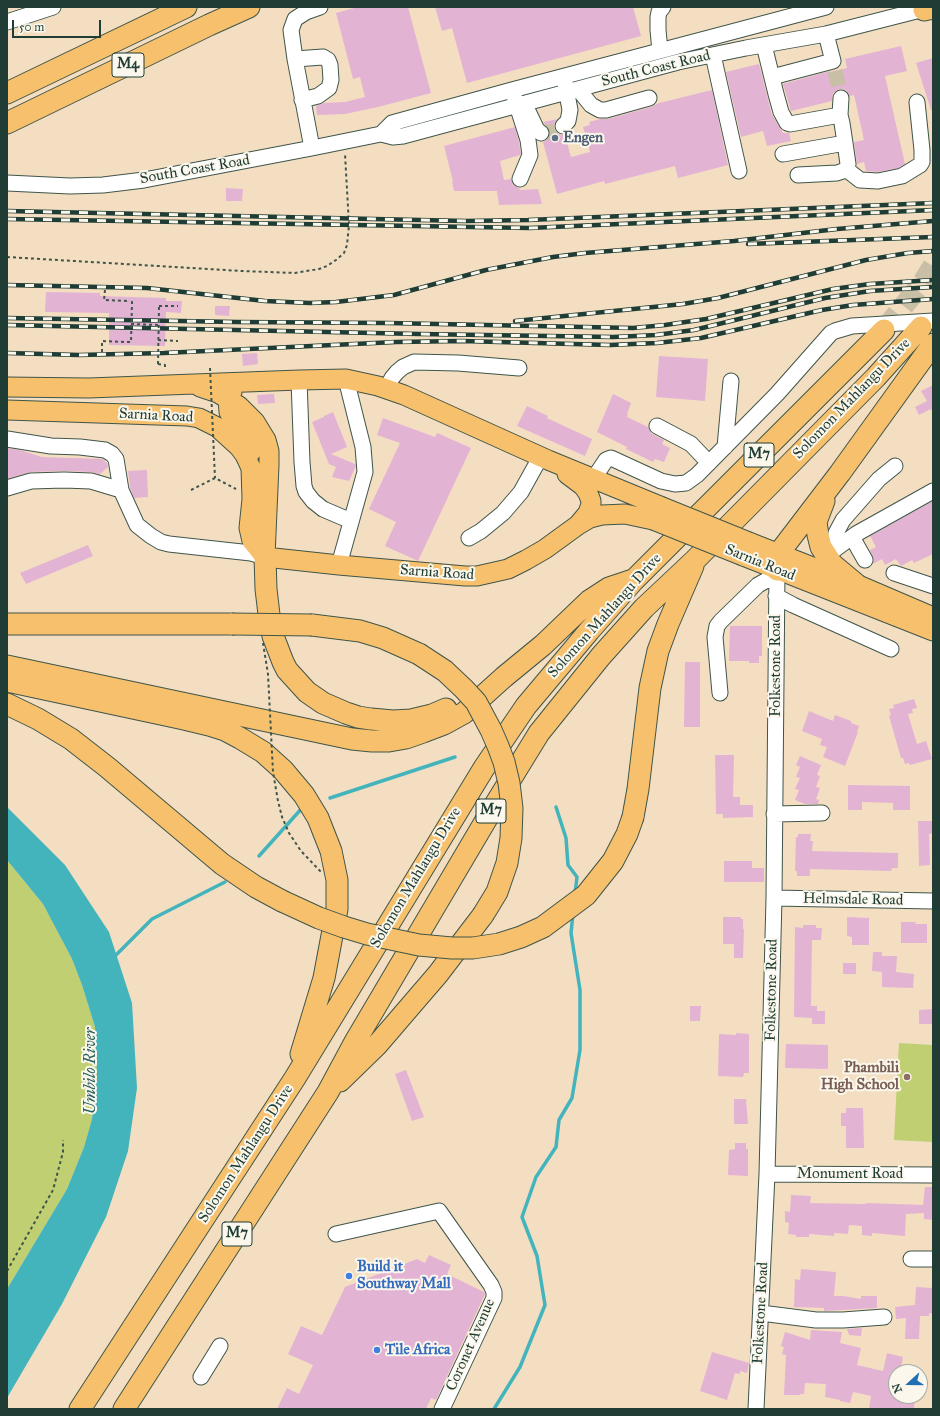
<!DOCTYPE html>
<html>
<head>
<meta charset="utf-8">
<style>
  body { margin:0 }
  #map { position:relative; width:940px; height:1416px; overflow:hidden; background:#f4dec2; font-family:"IM FELL Great Primer",serif }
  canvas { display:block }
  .frame { position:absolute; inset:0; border:8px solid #1f3d34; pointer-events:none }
  .north { position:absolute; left:888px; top:1364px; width:40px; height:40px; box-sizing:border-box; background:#fbf7ec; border:1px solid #a3ada2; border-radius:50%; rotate:249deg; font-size:11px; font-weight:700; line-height:16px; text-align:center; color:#1f3d34 }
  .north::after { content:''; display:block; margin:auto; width:14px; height:18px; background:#1f6fb2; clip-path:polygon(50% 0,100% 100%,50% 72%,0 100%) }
  .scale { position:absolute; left:12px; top:20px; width:89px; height:18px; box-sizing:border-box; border:2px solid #1f3d34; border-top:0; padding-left:5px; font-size:12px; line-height:14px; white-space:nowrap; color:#1f3d34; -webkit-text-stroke:3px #fbf7ec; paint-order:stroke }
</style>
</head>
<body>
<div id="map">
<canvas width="940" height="1416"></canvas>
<div class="frame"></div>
<div class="north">N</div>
<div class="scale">50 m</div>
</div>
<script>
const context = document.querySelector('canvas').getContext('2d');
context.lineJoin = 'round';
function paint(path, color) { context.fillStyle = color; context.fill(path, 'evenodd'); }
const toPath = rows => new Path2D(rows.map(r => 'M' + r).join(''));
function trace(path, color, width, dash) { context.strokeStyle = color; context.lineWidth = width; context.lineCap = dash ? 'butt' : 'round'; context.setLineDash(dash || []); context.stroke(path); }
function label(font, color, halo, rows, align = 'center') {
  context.font = font + ' "IM FELL Great Primer",serif'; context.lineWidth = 4; context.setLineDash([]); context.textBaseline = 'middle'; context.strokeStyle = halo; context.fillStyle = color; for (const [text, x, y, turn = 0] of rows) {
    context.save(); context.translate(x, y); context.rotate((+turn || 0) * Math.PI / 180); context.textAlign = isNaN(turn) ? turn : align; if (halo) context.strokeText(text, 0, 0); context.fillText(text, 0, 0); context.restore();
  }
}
const green = toPath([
  [7,860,43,904,72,959,82,985,95,1027,97,1077,92,1119,84,1147,67,1189,7,1289],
  [899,1043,933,1045,933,1142,894,1140]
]);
const water = toPath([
  [7,807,65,865,109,932,132,1003,137,1088,128,1151,106,1217,62,1304,7,1398,7,1289,67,1189,84,1147,92,1119,97,1077,95,1027,82,985,72,959,43,904,7,860]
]);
const stream = toPath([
  [330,798,455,757],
  [556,807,566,838,568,865,577,877,575,894],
  [259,856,303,807],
  [114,957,152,919,225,882],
  [494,1409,520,1367,545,1305,537,1256,522,1217,536,1177,556,1147,559,1120,572,1098,580,1050,580,990,571,933,573,914]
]);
const building = toPath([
  [358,7,408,7,431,93,378,107,345,114,317,115,316,106,324,103,345,102,365,97,360,77,353,79,336,13],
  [435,7,633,7,641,36,467,83,452,28,442,31],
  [901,46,907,71,885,76,905,164,899,168,877,172,866,171,864,162,857,164,854,142,864,140,854,95,850,96,846,90,841,89,837,90,833,93,832,101,791,111,783,84,830,71,830,72,847,68,845,59],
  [933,58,933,110,931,110,916,63],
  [759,64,772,115,783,133,789,133,791,141,767,146,763,131,741,137,726,72],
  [712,90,728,165,678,178,675,166,605,184,604,181,557,194,543,142,548,138,550,134,549,130,543,122,558,119,554,123,554,129,556,132,560,135,565,135,571,157,590,152,583,127,590,125,589,122,600,119,608,119,651,107,659,103],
  [515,127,519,142,521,154,520,155,500,161,504,180,511,179,513,185,519,188,520,190,538,189,542,204,499,205,497,191,454,191,452,181,453,181,444,146],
  [226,188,243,189,242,201,226,201],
  [46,292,100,293,100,296,166,298,166,301,182,301,181,313,166,312,165,346,109,345,109,313,45,312],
  [215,306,230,306,229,316,215,315],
  [257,353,258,364,243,366,242,354],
  [659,356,708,359,705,401,656,397],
  [933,385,933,414,931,409,919,415,915,407,927,401,921,391],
  [274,394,275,403,258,404,257,395],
  [613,394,631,403,627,414,628,415,627,417,648,427,652,434,664,440,662,444,670,448,664,462,655,459,653,462,626,449,627,447,597,432],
  [527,406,548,416,547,418,592,439,585,456,517,426],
  [333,412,347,447,331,454,355,464,356,466,349,481,332,477,336,467,329,464,312,422,324,417,324,416],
  [383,418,435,437,437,433,471,448,418,561,385,546,396,522,369,509,400,443,377,435],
  [7,448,20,450,42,457,102,459,107,463,108,467,100,474,91,472,64,471,31,472,7,479],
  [147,470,148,497,134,498,130,487,128,471],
  [933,501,933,554,914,563,912,560,901,566,896,559,885,565,882,559,873,564,874,560,870,550,876,547,870,536],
  [88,545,93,556,26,584,20,573],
  [730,626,762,626,762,656,759,656,759,663,749,663,749,661,729,661],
  [685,662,700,662,700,727,684,727],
  [914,699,917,708,912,709,913,713,908,714,917,744,926,741,932,759,910,765,909,763,905,764,903,758,901,758,889,716,891,715,889,709,894,708,893,705],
  [809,711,833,721,835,715,851,721,851,723,859,726,857,732,858,732,845,766,823,757,827,747,820,745,822,739,802,731],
  [715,755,734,755,733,797,740,797,740,805,753,805,753,817,723,818,723,814,716,814],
  [800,756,821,765,817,775,820,776,816,787,820,788,816,799,819,800,818,804,805,804,795,800,799,790,795,789,800,778,796,777,800,767,796,765],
  [848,785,910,786,910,810,893,810,893,803,862,802,862,810,848,810],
  [918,821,933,821,933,833,929,834,930,865,919,866],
  [798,834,811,834,810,841,813,841,812,851,898,853,898,868,892,868,891,871,810,869,810,876,797,876,797,871,795,871,796,837,798,837],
  [724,861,752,861,752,868,764,868,764,882,724,882],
  [723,917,741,917,741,919,743,919,743,929,744,929,743,958,734,958,734,944,723,944],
  [847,917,869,918,869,945,852,945,852,937,847,936],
  [901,922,916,922,915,924,927,924,927,943,901,943],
  [803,925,816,925,816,928,822,928,821,940,812,940,811,1006,817,1006,817,1011,825,1011,825,1024,812,1024,812,1018,794,1017,795,927,803,928],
  [873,952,882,952,882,956,897,956,896,972,914,974,913,988,882,987,882,972,872,971],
  [843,963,856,963,856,974,843,974],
  [690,1006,701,1006,700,1021,690,1021],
  [933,1009,933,1024,919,1024,919,1010],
  [736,1033,749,1034,749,1073,744,1073,743,1077,718,1076,719,1034,736,1035],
  [786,1044,828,1045,828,1068,827,1069,785,1068],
  [406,1070,424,1117,412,1121,395,1074],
  [734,1099,746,1099,748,1124,734,1124],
  [846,1108,863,1108,864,1148,846,1148,846,1126,841,1126,841,1113,846,1113],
  [735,1143,746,1143,746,1149,748,1149,748,1176,728,1175,729,1150,735,1149],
  [925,1187,933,1187,933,1220,924,1219,924,1213,906,1214,905,1236,872,1233,872,1236,862,1235,862,1226,849,1225,848,1234,834,1233,834,1236,809,1234,809,1237,796,1237,796,1235,788,1234,789,1223,785,1222,785,1211,790,1212,791,1195,811,1196,810,1203,864,1204,868,1203,923,1205],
  [429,1255,451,1265,447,1274,484,1292,485,1294,436,1400,431,1398,426,1409,277,1409,287,1388,299,1394,313,1365,288,1354,301,1326,322,1335,345,1287,417,1259,425,1263],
  [801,1269,836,1272,834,1296,843,1296,861,1299,861,1296,877,1296,877,1308,824,1311,824,1308,794,1307,795,1279,800,1280],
  [916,1287,933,1288,933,1314,929,1313,929,1316,920,1316,919,1339,905,1339,906,1318,896,1319,895,1307,915,1305],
  [862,1328,861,1336,849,1335,847,1329],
  [811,1330,842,1332,840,1343,861,1348,857,1365,883,1371,887,1353,903,1357,900,1372,896,1372,892,1397,915,1399,914,1409,869,1409,871,1396,853,1392,850,1403,840,1401,840,1400,825,1397,826,1384,805,1383,804,1394,800,1394,800,1395,784,1395,786,1355,782,1354,784,1347,781,1346,785,1332,810,1340],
  [712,1352,749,1363,747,1373,740,1371,740,1374,735,1373,727,1400,700,1391]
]);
const minorTunnel = toPath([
  [835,71,841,98],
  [541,133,552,132,563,126]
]);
const highwayTunnel = toPath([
  [884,330,923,282,933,266]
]);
const path = toPath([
  [7,257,242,271,295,273,319,269,327,266,336,260,344,253,347,245,349,225,345,154],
  [105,290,104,300,128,301],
  [159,306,178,306],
  [131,324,159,325],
  [158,340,178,341],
  [102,352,102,341,127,342],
  [158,364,165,365,165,370],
  [191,490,215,478,236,489],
  [7,1271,53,1190,63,1152,63,1140]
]);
const minor = toPath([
  [7,22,53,7],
  [764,45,776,94,781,112,787,123,790,124,840,115,842,123,845,143,783,154],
  [660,51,658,30,658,17,659,12,663,7],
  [713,55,739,171],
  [295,59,323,57,328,60,330,65,331,80,329,88,318,96,302,100],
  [772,77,833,61,826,34],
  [578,89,591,105,600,110,606,110,649,98],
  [514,96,528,140,530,155,520,179],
  [525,105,537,130,541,133],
  [840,115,841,98],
  [563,126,568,121,570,110,565,83],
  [381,134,392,123,512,90,826,7],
  [312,148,295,59,291,30,295,19,306,12,320,7],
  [846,169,860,180,878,181,902,176,920,165,922,162,922,150,917,102],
  [798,175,837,173,843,171,847,168,848,164,845,143],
  [7,183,70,186,103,185,144,180,312,148,381,134,393,137,403,136,678,62,746,48,826,34,932,7],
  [299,380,302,462,304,486,306,492,313,501,323,509,351,521],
  [386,389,392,378,397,372,403,367,414,362,458,363,519,368],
  [657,426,691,444,709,463],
  [7,439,51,446,80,447,105,450,112,454,116,459,121,490,137,525,151,536,161,542,169,544,251,553,265,557],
  [725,447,731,381],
  [594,478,606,460,611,458,661,481,675,484,686,483,697,475,777,394,831,333,835,331,852,326,933,321],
  [7,488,31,481,64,480,91,481,121,490],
  [852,537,865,560],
  [469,538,481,531,503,513,521,492,541,456],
  [833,551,836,533,843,520,879,479,895,466],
  [826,556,856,534,933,491],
  [339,565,365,472,363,447,346,379],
  [894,573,933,586],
  [776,596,793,605,891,649],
  [720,693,715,637,717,626,721,621,758,585,767,580,776,582],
  [774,814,822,813],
  [774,898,933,901],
  [767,1174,933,1175],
  [336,1234,439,1211,491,1285,494,1292,494,1298,442,1409],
  [911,1259,933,1259],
  [761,1313,816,1320,843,1320,884,1317],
  [201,1377,220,1346],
  [756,1409,767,1174,774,898,777,570]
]);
const major = toPath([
  [7,387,89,388,299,380,346,379,378,386,404,395,548,460,660,506],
  [200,387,218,393,239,406,255,422,266,440,269,451,269,465,265,557],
  [232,392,228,399,229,412,235,423,243,433,248,442,251,452],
  [7,410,187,416,199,418,217,427,239,447,245,455,251,468,252,499,249,528,252,541,265,557,339,565,465,576,477,576,508,569,526,560,545,549,578,525,590,518,602,515,625,514,653,520],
  [567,474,583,486,588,493,591,501,591,504,588,513,578,525],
  [749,542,856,584,933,617],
  [743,556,933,631]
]);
const highway = toPath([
  [924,10,933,8],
  [7,93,186,7],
  [7,123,209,25,249,7],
  [824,501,816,522,818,535,821,547,832,564,856,584],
  [265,557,266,589,270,623,273,636,283,662,287,670,307,692,323,703,346,713,358,717,371,719,393,721,411,720,432,715,446,709],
  [777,570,779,553,840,473,933,344],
  [7,624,232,624],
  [312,625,360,631,383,638,419,654],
  [7,666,352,739,372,741,389,741,406,738,423,732,444,724,464,713,504,677,543,645,589,601,609,588,633,580],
  [7,681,184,719,209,725,225,730,240,738,263,752,283,770,304,795,318,818,331,851,337,880,337,909,324,978,301,1054],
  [7,704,38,719,71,739,107,767,222,864,256,887,282,901],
  [633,817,638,789,650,688,658,651,668,624,693,566],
  [340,1081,377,1045,438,974,483,915],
  [80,1409,295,1078,484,768,526,706,589,631,634,580,884,330],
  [124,1409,328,1092,356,1040,496,803,539,733,601,656,644,608,695,560,876,377,921,327]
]);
const rail = toPath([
  [7,211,466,221,528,220,933,203],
  [7,219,530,228,933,210],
  [748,244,933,237],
  [7,285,147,288,265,301,310,303,336,302,394,295,486,270,553,257,585,253,734,241,837,229,933,221],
  [7,318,237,322,388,323,633,328,665,325,706,319,833,289,870,284,933,280],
  [515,321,683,304,718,298,866,260,908,253,933,251],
  [7,325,419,334,613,337,636,336,656,335,694,330,825,298,870,291,933,287],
  [7,353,79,355,164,353,396,342,462,341,610,345,657,343,701,338,822,310,853,305,933,299]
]);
const pathBridge = toPath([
  [127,342,131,342,132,302,128,301],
  [158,364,159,306],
  [210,368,215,478],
  [263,643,268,674,273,772,278,801,282,817,289,833,301,851,322,873]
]);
const majorBridge = toPath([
  [660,506,749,542],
  [653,520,743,556]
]);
const highwayBridge = toPath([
  [232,624,312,625],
  [419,654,445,671,464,689,476,702,491,730,498,746,504,762,509,783,512,808,511,838,507,863,497,892,483,915],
  [282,901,319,918,344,927,367,934,419,945,452,948,473,948,499,944,521,937,543,927,586,895,613,861,627,834,633,817]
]);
const markers = [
  [555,138,4,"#5c6f8a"],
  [907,1077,4,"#8d6e63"],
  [349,1276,4,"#3f7fe0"],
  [377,1350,4,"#3f7fe0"]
];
const shields = [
  [128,65,32],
  [759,455,30],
  [491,811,30],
  [237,1234,30]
];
const shieldNames = [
  ["M4",128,65],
  ["M7",759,455],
  ["M7",491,811],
  ["M7",237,1234]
];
const streetNames = [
  ["South Coast Road",656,69,-14],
  ["South Coast Road",195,170,-10],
  ["Solomon Mahlangu Drive",852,399,-46],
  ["Sarnia Road",156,416,3],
  ["Sarnia Road",760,563,22],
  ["Sarnia Road",437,573,4],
  ["Solomon Mahlangu Drive",605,616,-48],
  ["Folkestone Road",776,666,-90],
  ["Solomon Mahlangu Drive",416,878,-59],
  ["Helmsdale Road",853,900,1],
  ["Folkestone Road",772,990,-89],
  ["Solomon Mahlangu Drive",246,1154,-57],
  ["Monument Road",850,1174],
  ["Folkestone Road",761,1313,-87],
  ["Coronet Avenue",471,1345,-66]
];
const serviceNames = [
  ["Engen",563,138]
];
const educationNames = [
  ["Phambili",899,1068],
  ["High School",899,1085]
];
const shopNames = [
  ["Build it",357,1267],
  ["Southway Mall",357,1284],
  ["Tile Africa",385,1350]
];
const waterNames = [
  ["Umbilo River",91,1071,-90]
];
paint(green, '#bfcf72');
paint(water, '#44b4bc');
trace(stream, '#44b4bc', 3.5);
paint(building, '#e3b3d4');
trace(minorTunnel, '#c9bea6', 15, [15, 8]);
trace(highwayTunnel, '#c9bea6', 21, [21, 10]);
trace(minor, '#3f5549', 17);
trace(major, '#3f5549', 21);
trace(highway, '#3f5549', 23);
trace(path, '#3f5549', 2, [3, 3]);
trace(minor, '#fff', 15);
trace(major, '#f7c06c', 19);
trace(highway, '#f7c06c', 21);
trace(rail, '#1f3d34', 4.5);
trace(rail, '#fbf7ec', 3, [9]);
trace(majorBridge, '#3f5549', 21, []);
trace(highwayBridge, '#3f5549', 23, []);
trace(pathBridge, '#3f5549', 2, [3, 3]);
trace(majorBridge, '#f7c06c', 19);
trace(highwayBridge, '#f7c06c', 21);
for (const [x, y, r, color] of markers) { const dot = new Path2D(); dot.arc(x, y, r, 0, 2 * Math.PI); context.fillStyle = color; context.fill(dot); trace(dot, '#fbf7ec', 1.5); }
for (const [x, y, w] of shields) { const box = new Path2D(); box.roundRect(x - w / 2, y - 12, w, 24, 3); context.fillStyle = '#fbf7ec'; context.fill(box); trace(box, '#1f3d34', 1); }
label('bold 14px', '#1f3d34', null, shieldNames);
label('15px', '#1f3d34', '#fbf7ec', streetNames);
label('bold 15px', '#4e5e75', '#fbf7ec', serviceNames, 'left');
label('bold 15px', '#785e54', '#fbf7ec', educationNames, 'right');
label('bold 15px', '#366cbe', '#fbf7ec', shopNames, 'left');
label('italic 16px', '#2a615d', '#fbf7ec', waterNames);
</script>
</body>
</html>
